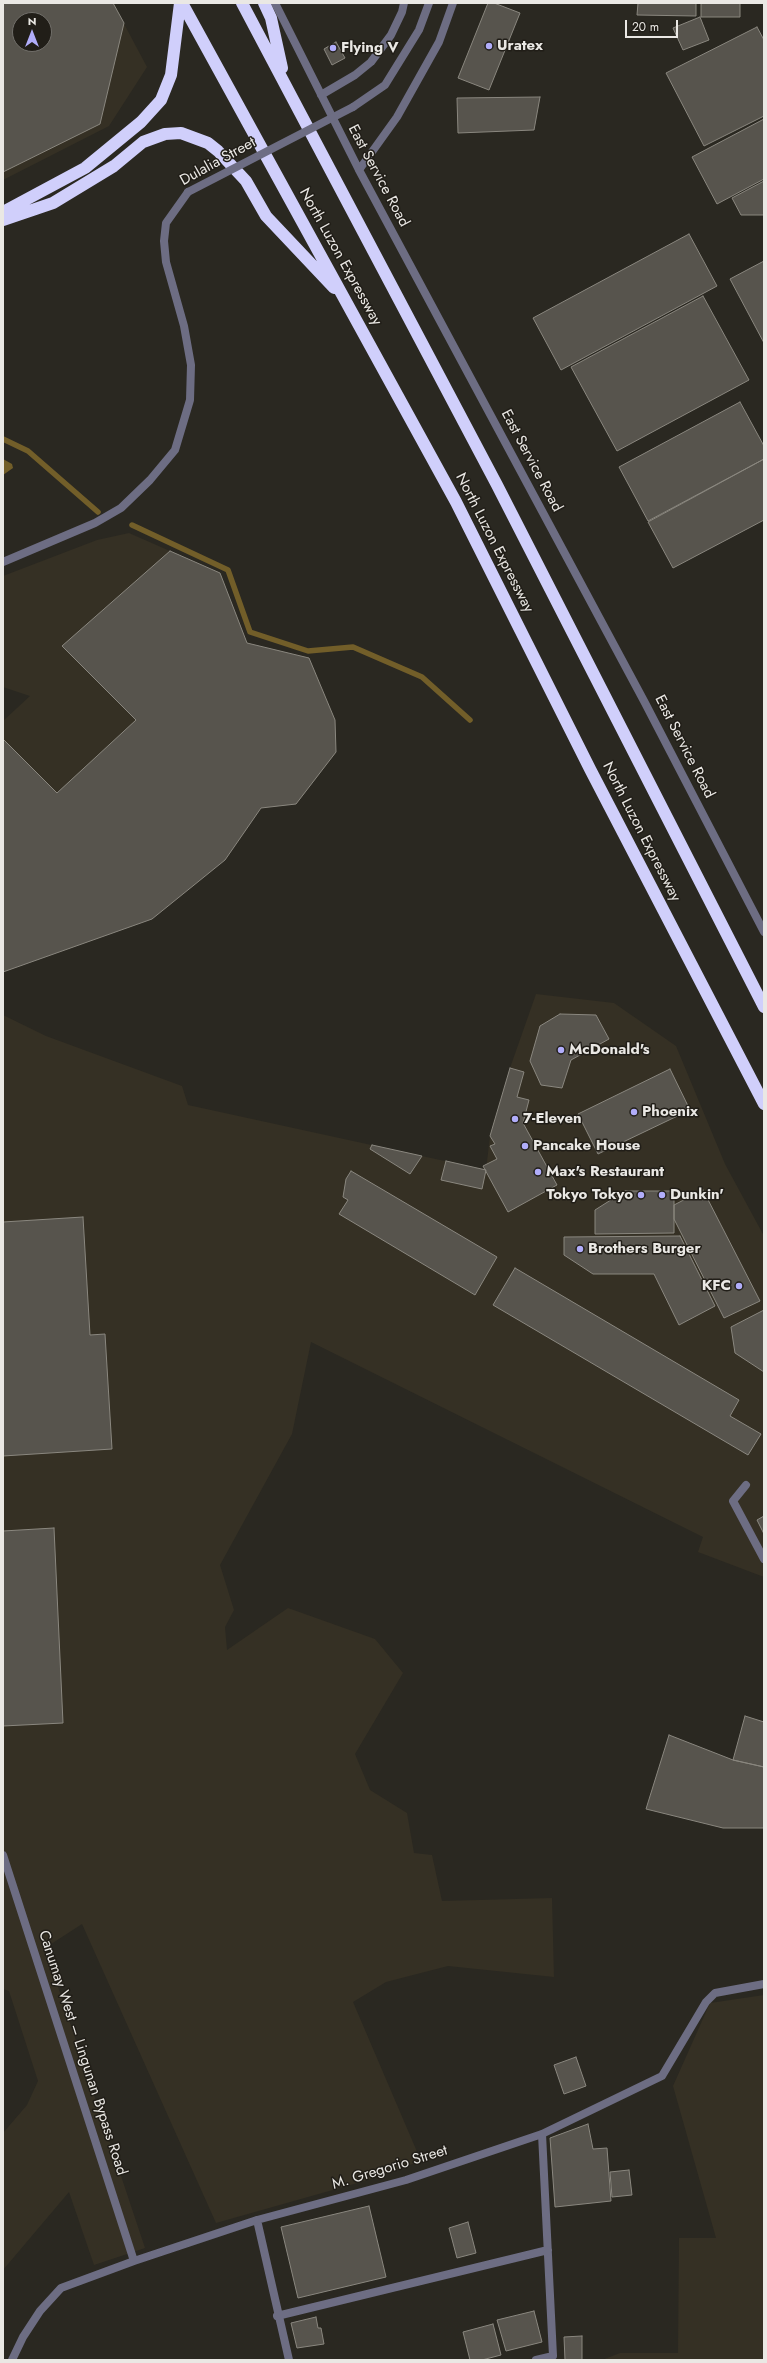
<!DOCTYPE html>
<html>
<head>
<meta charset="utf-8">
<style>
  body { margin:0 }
  #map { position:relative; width:767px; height:2363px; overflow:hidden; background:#2a2821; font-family:Jost,sans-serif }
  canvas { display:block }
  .frame { position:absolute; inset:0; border:4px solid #eae8e4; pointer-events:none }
  .north { position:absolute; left:12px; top:12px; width:40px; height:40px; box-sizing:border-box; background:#211e18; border:1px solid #716f6a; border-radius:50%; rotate:0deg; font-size:11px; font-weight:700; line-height:16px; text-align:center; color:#eae8e4 }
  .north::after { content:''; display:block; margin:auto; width:14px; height:18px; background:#b1adfa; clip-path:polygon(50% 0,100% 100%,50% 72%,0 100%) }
  .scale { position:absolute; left:625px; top:20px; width:53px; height:18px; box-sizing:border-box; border:2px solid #eae8e4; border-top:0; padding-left:5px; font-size:12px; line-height:14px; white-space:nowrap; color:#eae8e4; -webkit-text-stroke:3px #211e18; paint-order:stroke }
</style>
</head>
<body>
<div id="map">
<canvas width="767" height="2363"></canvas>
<div class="frame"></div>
<div class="north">N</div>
<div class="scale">20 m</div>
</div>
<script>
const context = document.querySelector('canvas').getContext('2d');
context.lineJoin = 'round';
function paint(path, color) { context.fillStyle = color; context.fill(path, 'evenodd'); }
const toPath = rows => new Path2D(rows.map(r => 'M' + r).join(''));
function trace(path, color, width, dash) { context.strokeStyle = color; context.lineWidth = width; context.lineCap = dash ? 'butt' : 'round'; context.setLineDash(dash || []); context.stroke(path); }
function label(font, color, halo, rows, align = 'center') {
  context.font = font + ' Jost,sans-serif'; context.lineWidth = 3; context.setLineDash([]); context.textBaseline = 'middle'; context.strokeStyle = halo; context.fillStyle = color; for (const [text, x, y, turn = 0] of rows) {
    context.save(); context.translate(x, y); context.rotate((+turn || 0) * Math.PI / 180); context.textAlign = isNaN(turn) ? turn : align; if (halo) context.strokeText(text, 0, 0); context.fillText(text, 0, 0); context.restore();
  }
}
const built = toPath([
  [3,3,113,3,147,67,109,126,3,180],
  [20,20,44,20,44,44,20,44],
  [129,533,220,573,247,643,309,658,335,720,336,752,296,804,261,808,225,860,3,972,3,721,30,696,3,687,3,576,97,540],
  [536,994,614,1003,676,1046,725,1164,764,1236,764,1577,698,1552,703,1537,311,1342,292,1434,220,1565,234,1610,225,1627,227,1650,288,1608,375,1639,403,1673,355,1754,370,1790,407,1813,414,1853,432,1855,442,1901,552,1898,554,1977,448,1966,386,1982,353,2002,421,2161,361,2182,216,2223,82,1924,45,1948,145,2248,94,2265,69,2192,3,2270,3,2133,27,2105,38,2081,9,1991,3,1989,3,1015,46,1036,182,1086,188,1105,486,1170,490,1136,510,1068],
  [764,1995,764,2360,602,2360,620,2353,678,2353,679,2238,716,2238,673,2086,710,2003]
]);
const water = toPath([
  [3,459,12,464,13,468,3,475]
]);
const stream = toPath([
  [3,439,28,451,98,512],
  [132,525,228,570,250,632,308,651,353,647,422,677,470,720]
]);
const building = toPath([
  [3,3,113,3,124,23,100,124,3,172,3,3],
  [20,20,44,20,44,44,20,44,20,20],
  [488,3,494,3,520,13,489,90,458,78,488,3],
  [638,3,696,3,696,16,637,15,638,3],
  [701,3,740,3,740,17,701,17,701,3],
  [700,17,709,40,683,50,673,28,700,17],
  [757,27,764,40,764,116,704,146,666,73,757,27],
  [336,42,345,58,332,65,324,49,336,42],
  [540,97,534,130,458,133,457,98,540,97],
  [764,119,764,179,717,204,692,157,764,119],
  [764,181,764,215,741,215,732,198,764,181],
  [689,234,717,286,561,370,533,318,689,234],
  [764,261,764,343,730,279,764,261],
  [703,296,749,380,617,451,571,367,703,296],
  [740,402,764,446,764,459,648,521,619,467,740,402],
  [764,459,764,520,673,568,648,522,764,459],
  [170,551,220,573,247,643,309,658,335,720,336,752,296,804,261,808,225,860,152,919,3,972,3,742,4,740,57,793,136,720,62,646,170,551],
  [560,1014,596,1015,609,1039,571,1060,562,1088,541,1085,530,1061,540,1026,560,1014],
  [510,1068,524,1072,517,1097,529,1100,523,1123,557,1185,508,1212,483,1166,497,1159,490,1146,495,1144,490,1136,510,1068],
  [670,1069,690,1110,598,1154,578,1114,670,1069],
  [372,1145,422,1156,410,1174,370,1149,372,1145],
  [446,1161,486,1170,482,1189,441,1180,446,1161],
  [351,1171,497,1257,475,1295,339,1214,348,1200,343,1197,346,1179,351,1171],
  [703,1190,760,1301,724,1318,674,1219,674,1205,703,1190],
  [625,1191,674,1191,674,1233,595,1234,595,1210,625,1191],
  [83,1217,90,1335,105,1334,112,1449,3,1456,3,1222,83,1217],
  [680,1236,715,1306,679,1325,654,1274,593,1274,564,1255,564,1237,680,1236],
  [515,1268,739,1400,730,1416,761,1434,748,1455,493,1305,515,1268],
  [764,1310,764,1372,735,1353,731,1327,764,1310],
  [764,1516,764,1534,757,1520,764,1516],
  [54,1528,63,1723,3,1726,3,1531,54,1528],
  [745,1716,764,1722,764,1767,733,1760,745,1716],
  [669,1735,733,1760,764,1767,764,1828,723,1828,646,1809,669,1735],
  [576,2057,586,2086,564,2094,554,2065,576,2057],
  [588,2124,593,2149,607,2148,611,2201,555,2207,550,2138,588,2124],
  [629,2170,632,2195,612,2197,610,2172,629,2170],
  [369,2206,386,2277,298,2298,281,2227,369,2206],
  [468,2222,476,2253,457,2258,449,2228,468,2222],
  [534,2311,542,2342,506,2351,497,2320,534,2311],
  [316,2317,318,2328,321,2328,324,2344,297,2348,291,2323,316,2317],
  [493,2324,501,2355,482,2360,470,2360,463,2332,493,2324],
  [582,2336,582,2360,565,2360,564,2337,582,2336]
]);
const minor = toPath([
  [746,1485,733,1501,764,1559],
  [3,1855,134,2261],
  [257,2220,289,2360],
  [277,2316,548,2250],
  [12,2360,23,2337,40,2311,61,2288,134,2261,257,2220,406,2180,542,2134,662,2076,706,2002,715,1993,764,1984],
  [536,2360,553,2356,542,2134]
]);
const tertiary = toPath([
  [275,3,359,170,644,701,764,932],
  [321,95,355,75,371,62,391,35,402,12,404,3],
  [353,107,385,85,419,30,429,3],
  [359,170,397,117,439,42,453,3],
  [3,562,95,523,121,508,150,480,175,450,190,400,191,365,184,326,166,262,164,241,166,223,188,192]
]);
const motorway = toPath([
  [182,3,456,502,590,769,764,1104],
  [242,3,497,485,764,1007],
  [264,3,271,18,282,68],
  [3,212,85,168,141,122,161,100,171,75,180,3],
  [3,220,53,203,114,166,143,142,165,134,181,133,208,143,218,151,246,181,266,216,334,288]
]);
const tertiaryBridge = toPath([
  [188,192,353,107]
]);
const markers = [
  [489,46,4,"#b1adfa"],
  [333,48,4,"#b1adfa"],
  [561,1050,4,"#b1adfa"],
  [634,1112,4,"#b1adfa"],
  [515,1119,4,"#b1adfa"],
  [525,1146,4,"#b1adfa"],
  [538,1172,4,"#b1adfa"],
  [641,1195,4,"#b1adfa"],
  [662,1195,4,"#b1adfa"],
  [580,1249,4,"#b1adfa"],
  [739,1286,4,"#b1adfa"]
];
const poiNames = [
  ["Uratex",497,46],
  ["Flying V",341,48],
  ["McDonald's",569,1050],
  ["Phoenix",642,1112],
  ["7-Eleven",523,1119],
  ["Pancake House",533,1146],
  ["Max's Restaurant",546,1172],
  ["Tokyo Tokyo",633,1195,"right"],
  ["Dunkin'",670,1195],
  ["Brothers Burger",588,1249],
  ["KFC",731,1286,"right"]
];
const streetNames = [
  ["Dulalia Street",218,162,-29],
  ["East Service Road",378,176,62],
  ["North Luzon Expressway",340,257,61],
  ["East Service Road",531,461,62],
  ["North Luzon Expressway",494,543,63],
  ["East Service Road",684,747,63],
  ["North Luzon Expressway",641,832,63],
  ["Canumay West – Lingunan Bypass Road",82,2053,72],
  ["M. Gregorio Street",390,2168,-17]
];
paint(built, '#353024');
paint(water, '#725e29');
trace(stream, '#725e29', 5.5);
paint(building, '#57544d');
trace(building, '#8a877f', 1);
trace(minor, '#6d6d83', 8);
trace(tertiary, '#6d6d83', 8);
trace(motorway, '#d0cffb', 12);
trace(tertiaryBridge, '#6d6d83', 8);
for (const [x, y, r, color] of markers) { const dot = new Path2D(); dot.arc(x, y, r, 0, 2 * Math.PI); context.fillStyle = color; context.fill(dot); trace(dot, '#211e18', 1.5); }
label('bold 15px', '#eae8e4', '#211e18', poiNames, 'left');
label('15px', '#eae8e4', '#211e18', streetNames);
</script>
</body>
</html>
